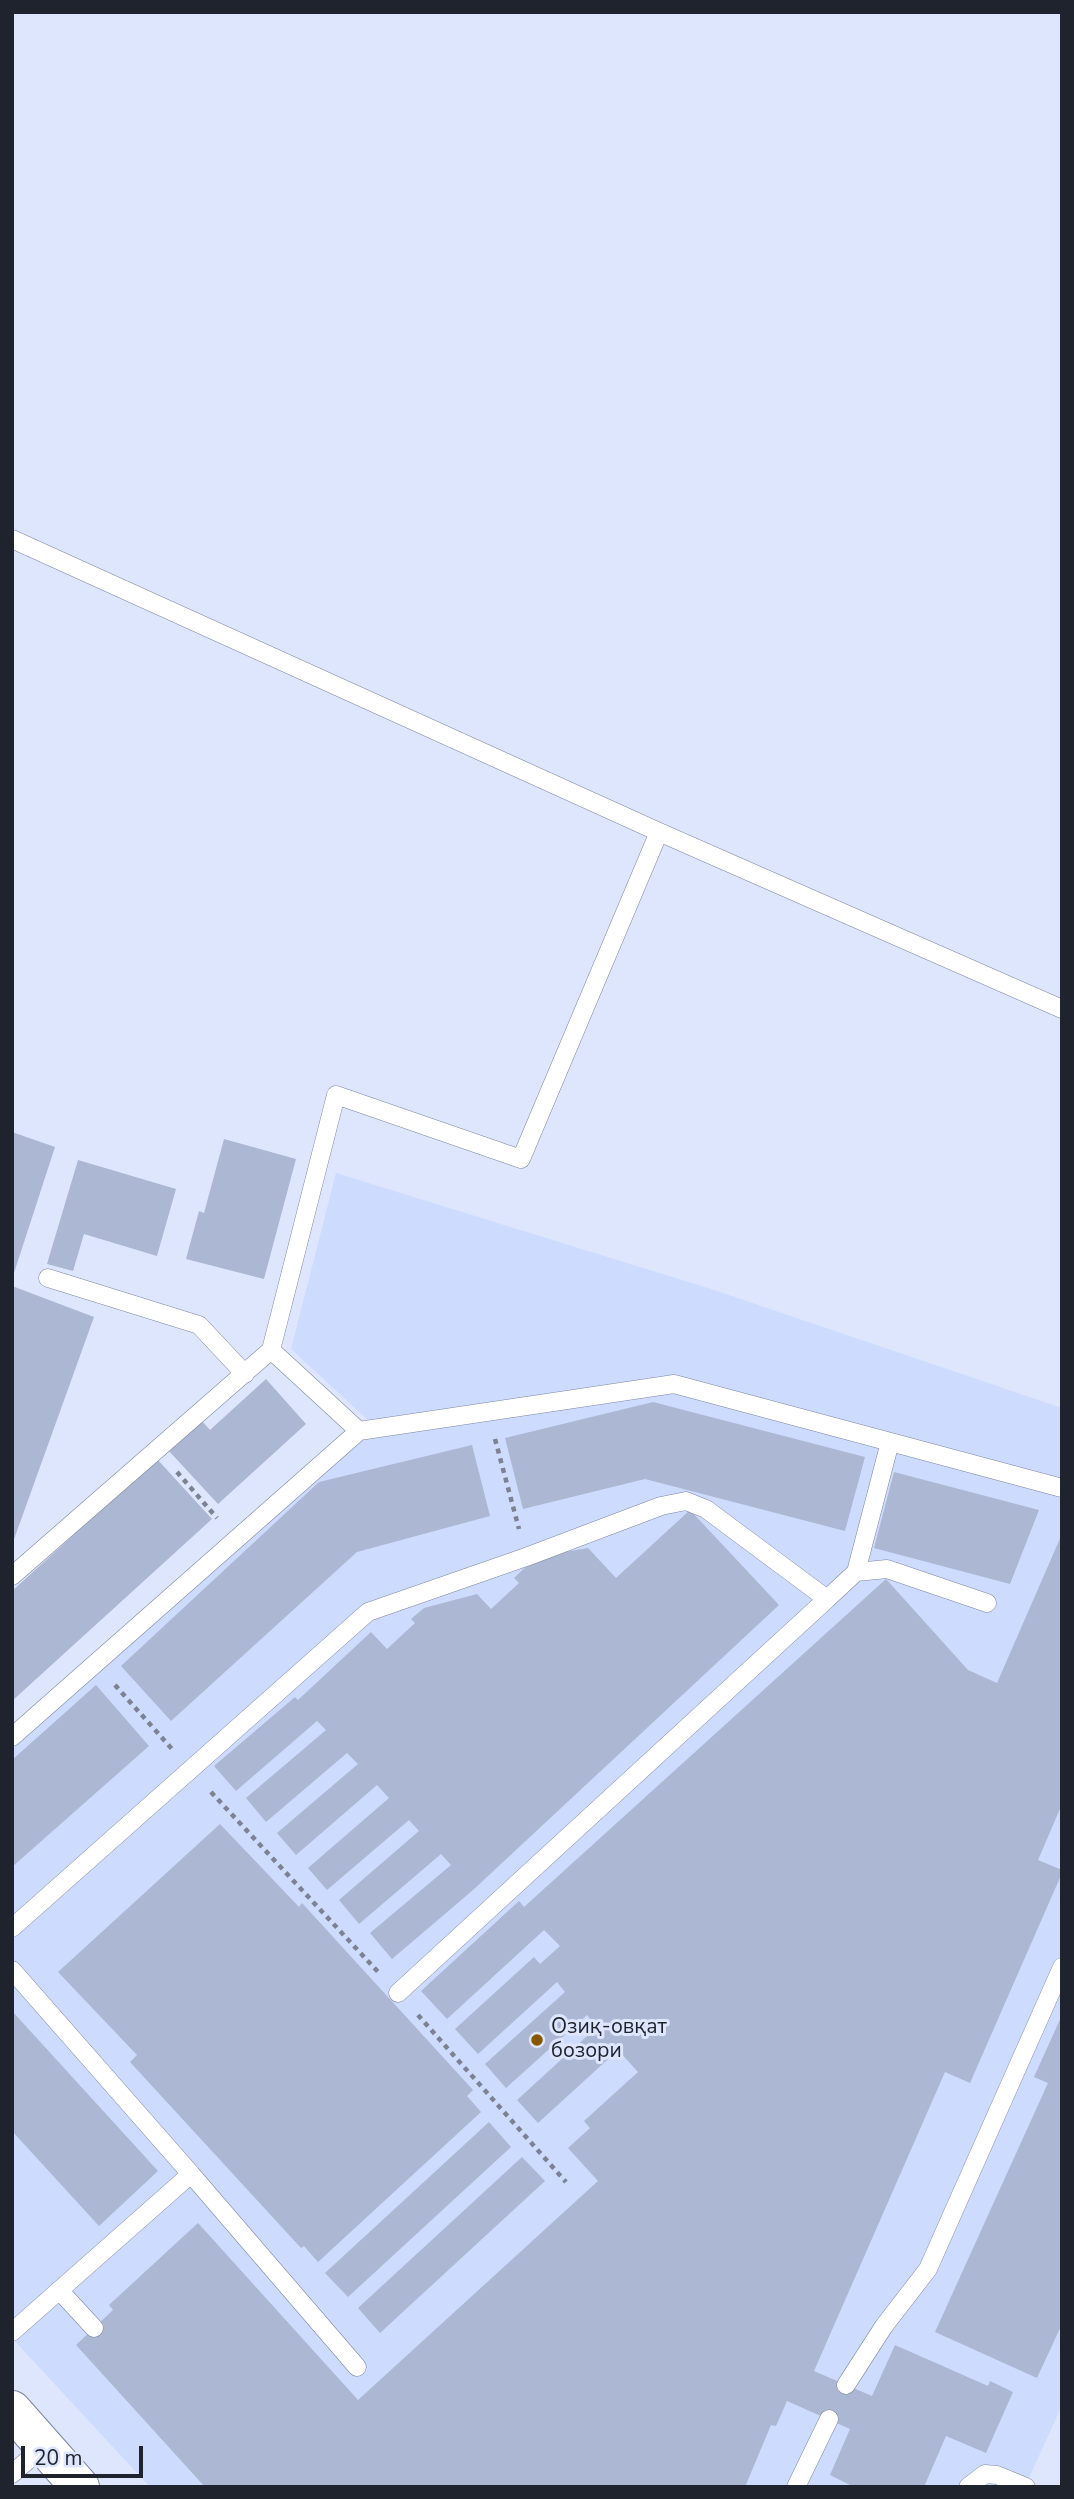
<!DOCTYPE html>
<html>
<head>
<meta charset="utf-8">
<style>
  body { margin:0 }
  #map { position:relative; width:1074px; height:2499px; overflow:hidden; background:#dde6fd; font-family:"Nunito Sans",sans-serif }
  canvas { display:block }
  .frame { position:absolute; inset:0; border:14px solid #1f232d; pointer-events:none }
  .scale { position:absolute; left:21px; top:2446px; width:122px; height:32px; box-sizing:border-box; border:4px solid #1f232d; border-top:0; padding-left:9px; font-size:21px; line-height:24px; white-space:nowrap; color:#1f232d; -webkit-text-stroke:5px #dde6fd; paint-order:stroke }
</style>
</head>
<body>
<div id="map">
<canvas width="1074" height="2499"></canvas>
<div class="frame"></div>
<div class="scale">20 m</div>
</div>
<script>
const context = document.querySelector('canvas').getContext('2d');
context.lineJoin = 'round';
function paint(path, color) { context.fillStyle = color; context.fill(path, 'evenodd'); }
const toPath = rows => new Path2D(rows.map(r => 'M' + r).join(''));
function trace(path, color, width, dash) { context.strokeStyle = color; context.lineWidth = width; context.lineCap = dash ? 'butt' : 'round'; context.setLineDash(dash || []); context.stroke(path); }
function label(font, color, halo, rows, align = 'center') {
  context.font = font + ' "Nunito Sans",sans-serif'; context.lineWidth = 6; context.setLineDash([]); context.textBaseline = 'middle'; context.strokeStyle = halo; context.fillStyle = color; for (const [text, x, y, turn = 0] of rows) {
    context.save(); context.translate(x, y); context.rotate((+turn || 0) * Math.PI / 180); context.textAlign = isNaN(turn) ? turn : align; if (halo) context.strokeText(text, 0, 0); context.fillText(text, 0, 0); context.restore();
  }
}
const built = toPath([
  [336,1173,711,1289,1062,1408,1062,2405,1025,2487,150,2487,12,2338,12,1742,368,1420,291,1349]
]);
const building = toPath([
  [12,1132,55,1147,13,1276,12,1276],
  [224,1139,296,1159,264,1279,186,1259,199,1211,204,1213],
  [78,1160,176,1189,157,1256,84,1234,73,1271,47,1264],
  [12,1286,94,1317,13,1542,12,1542],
  [266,1379,306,1424,218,1504,168,1450,201,1420,210,1430],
  [653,1402,865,1457,845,1531,645,1479,523,1509,505,1438],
  [472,1445,490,1516,357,1552,171,1721,121,1666,319,1482],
  [157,1459,212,1519,12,1701,12,1591],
  [894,1472,1039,1510,1010,1584,874,1548],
  [690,1510,779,1605,473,1890,392,1959,370,1933,451,1865,441,1854,359,1924,339,1900,419,1831,409,1820,327,1890,308,1868,389,1798,377,1785,296,1855,277,1833,358,1764,347,1753,266,1822,246,1798,326,1730,317,1721,236,1791,214,1766,295,1697,298,1700,371,1632,387,1649,415,1623,411,1619,424,1608,477,1594,491,1609,519,1583,514,1578,536,1557,588,1548,616,1578],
  [1062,1534,1062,1804,1038,1860,1062,1870,1062,1873,970,2083,945,2072,814,2371,872,2396,895,2345,988,2386,990,2381,1013,2392,986,2453,946,2436,924,2487,854,2487,830,2475,850,2429,787,2401,776,2426,771,2425,745,2487,205,2487,76,2345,113,2310,109,2305,198,2223,358,2400,598,2181,568,2148,590,2128,584,2121,638,2072,618,2050,538,2123,517,2100,597,2027,587,2015,506,2088,485,2064,565,1992,557,1982,478,2054,455,2029,534,1957,540,1964,560,1946,544,1930,447,2019,421,1991,519,1901,524,1907,886,1579,968,1670,997,1683],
  [96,1685,149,1746,12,1867,12,1760],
  [220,1824,299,1907,302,1903,473,2090,467,2096,481,2112,318,2262,304,2246,301,2248,130,2062,137,2055,58,1972],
  [12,2011,158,2171,99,2226,12,2131],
  [1062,2015,1062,2324,1037,2378,935,2332,1048,2083,1034,2077],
  [489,2122,511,2147,348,2297,325,2273],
  [522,2157,545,2181,380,2333,358,2308]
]);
const path = toPath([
  [495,1439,519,1529],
  [177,1472,217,1518],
  [115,1685,172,1749],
  [211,1792,379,1973],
  [418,2015,566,2182]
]);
const lane = toPath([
  [12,539,659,832,1062,1009],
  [48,1278,199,1325,245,1374],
  [271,1350,336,1095,521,1159,659,832],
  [856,1572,890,1442],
  [12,1576,271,1350,359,1431],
  [12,1737,359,1431,674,1384,1062,1488],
  [12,1928,368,1612,526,1557,661,1506,686,1501,706,1509,827,1599,856,1572,887,1569,987,1603],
  [12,1970,191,2174],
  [398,1993,827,1599],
  [59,2290,94,2328],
  [12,2332,191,2174,357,2367],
  [846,2385,884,2326,928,2269,1062,1967],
  [12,2474,44,2446],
  [796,2487,829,2419],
  [968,2487,985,2474,997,2475,1026,2487]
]);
const secondary = toPath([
  [12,2410,80,2487]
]);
const markers = [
  [537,2040,7,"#8a5701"]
];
const poiNames = [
  ["Озиқ-овқат",551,2028],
  ["бозори",551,2052]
];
paint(built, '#cddbff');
paint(building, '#acb7d3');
trace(lane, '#7c86a0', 19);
trace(secondary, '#7c86a0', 40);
trace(path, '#7c8292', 4.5, [5, 5]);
trace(lane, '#fff', 18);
trace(secondary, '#fff', 38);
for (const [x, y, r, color] of markers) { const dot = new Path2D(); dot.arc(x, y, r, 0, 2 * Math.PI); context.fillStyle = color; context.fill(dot); trace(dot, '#dde6fd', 2.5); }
label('21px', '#1f232d', '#dde6fd', poiNames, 'left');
</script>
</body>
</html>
